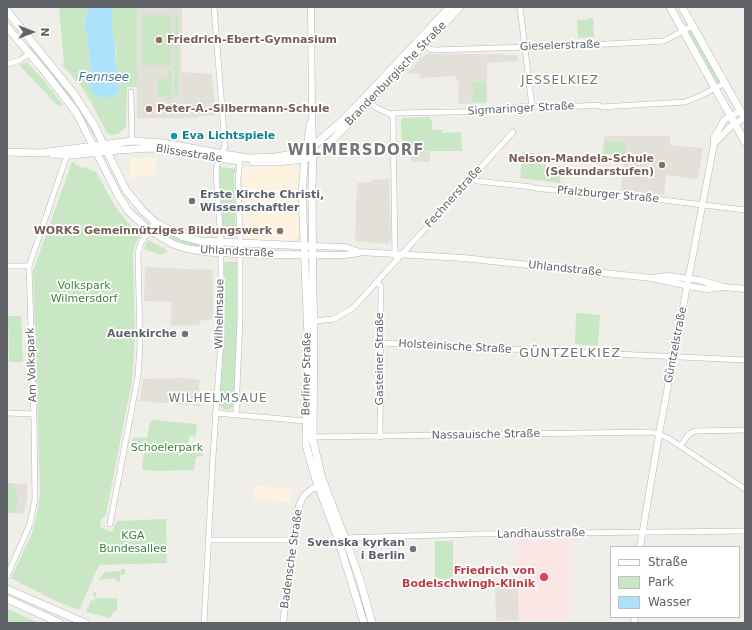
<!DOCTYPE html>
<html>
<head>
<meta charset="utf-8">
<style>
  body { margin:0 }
  #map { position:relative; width:752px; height:630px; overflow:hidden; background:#f0eee8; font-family:"DejaVu Sans",sans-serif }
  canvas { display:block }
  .frame { position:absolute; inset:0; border:8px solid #5f6367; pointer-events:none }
  .legend { position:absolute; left:610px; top:546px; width:130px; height:72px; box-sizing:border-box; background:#fff; border:1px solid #bfc1c2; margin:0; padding:5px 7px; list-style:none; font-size:12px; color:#5f6367 }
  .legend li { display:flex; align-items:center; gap:8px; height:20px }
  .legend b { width:20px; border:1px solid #bfc1c2 }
  .north { position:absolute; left:12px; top:12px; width:40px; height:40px; -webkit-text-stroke:3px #fff; paint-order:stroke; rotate:90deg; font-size:11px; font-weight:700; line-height:16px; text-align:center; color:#5f6367 }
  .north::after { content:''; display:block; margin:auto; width:14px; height:18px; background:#5f6367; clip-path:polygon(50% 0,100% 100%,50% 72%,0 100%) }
</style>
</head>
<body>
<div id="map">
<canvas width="752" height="630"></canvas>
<div class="frame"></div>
<ul class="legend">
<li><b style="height:5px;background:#fff"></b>Straße</li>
<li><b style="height:11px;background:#c9e7c5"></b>Park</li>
<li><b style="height:11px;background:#ace2fc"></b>Wasser</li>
</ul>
<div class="north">N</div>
</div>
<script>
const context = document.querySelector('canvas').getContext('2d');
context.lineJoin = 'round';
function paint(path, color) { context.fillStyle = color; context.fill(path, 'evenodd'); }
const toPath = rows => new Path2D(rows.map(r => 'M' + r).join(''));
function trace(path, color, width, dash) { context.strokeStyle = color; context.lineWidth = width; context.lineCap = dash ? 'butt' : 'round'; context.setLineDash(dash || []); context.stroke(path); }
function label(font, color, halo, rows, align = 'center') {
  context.font = font + ' "DejaVu Sans",sans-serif'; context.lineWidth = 3.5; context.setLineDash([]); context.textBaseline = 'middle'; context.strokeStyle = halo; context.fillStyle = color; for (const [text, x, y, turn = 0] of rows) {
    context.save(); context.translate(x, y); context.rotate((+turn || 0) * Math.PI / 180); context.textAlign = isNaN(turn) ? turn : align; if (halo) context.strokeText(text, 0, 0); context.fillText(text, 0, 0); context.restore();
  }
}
const commercial = toPath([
  [130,158,157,158,155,177,139,175,130,180,128,176,130,175],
  [297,163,299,168,301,168,300,176,299,177,298,199,298,205,300,207,300,234,298,234,297,239,293,240,293,242,248,240,247,238,243,238,242,174,240,172,242,167,265,167,265,165],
  [254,486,292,488,290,502,254,500]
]);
const education = toPath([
  [137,7,193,7,182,8,181,72,212,74,216,115,200,116,199,118,137,118],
  [425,54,505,54,505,55,518,55,518,61,487,63,487,103,458,104,459,81,456,80,456,76,421,78,420,74,410,74,407,73],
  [606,136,670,136,670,145,703,148,698,179,666,175,664,195,621,190,624,157,602,154,604,137],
  [411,151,430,151,430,162,411,162],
  [389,179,391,240,388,244,355,241,357,183,371,182,371,180],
  [145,267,213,270,213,319,200,321,199,325,171,326,171,302,144,301],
  [185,378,200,380,199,386,199,390,201,391,200,406,140,401,143,379],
  [7,483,27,484,27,499,24,513,17,514,17,513,7,513],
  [495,583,518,583,519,620,496,621]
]);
const medical = toPath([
  [518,540,570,540,571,620,567,620,566,622,563,622,563,620,530,620,529,622,527,622,526,620,519,620]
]);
const green = toPath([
  [59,7,88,7,84,26,87,36,91,71,89,82,92,93,102,98,117,96,118,93,118,83,115,41,110,25,113,7,137,7,137,87,127,87,126,127,118,134,112,135,107,133,93,106,81,86,62,65,64,63],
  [175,14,178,14,178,94,174,94],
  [142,15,171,15,171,65,142,65],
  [589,18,593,18,594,37,578,38,577,20,589,19],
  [691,30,721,83,717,85,687,32],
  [30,45,65,87,88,122,96,136,94,136,78,108,28,47],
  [27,62,42,78,63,105,59,107,19,65],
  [168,70,172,70,171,100,169,100,168,96,158,96,158,79,168,79],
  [473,82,486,82,486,102,473,102],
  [430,117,430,120,432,120,432,130,442,130,442,133,461,132,462,151,402,151,401,120,403,118],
  [605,141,626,143,625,155,604,153],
  [523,152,535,153,534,163,562,167,560,183,520,178],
  [72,162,75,162,75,165,79,165,80,168,84,167,96,172,115,206,128,223,141,234,135,245,133,255,135,335,132,381,106,514,101,520,100,527,112,532,117,521,166,519,167,563,99,565,79,610,58,602,11,578,32,533,38,510,40,493,33,271],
  [220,167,237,169,236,173,234,173,236,234,223,234,219,184,220,172,219,172],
  [159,229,183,240,214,246,214,249,200,248,183,244,157,231],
  [148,240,149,240,168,251,161,255,144,249],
  [223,262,238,262,237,263,237,324,234,404,232,408,227,410,221,408,219,403,223,341],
  [576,313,600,315,598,346,575,344],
  [8,316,21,316,23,362,9,362],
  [153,420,195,424,197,425,196,437,189,436,188,453,204,453,203,456,196,457,194,470,156,471,143,470,142,468,144,453,143,451,131,448,133,437,147,438,150,422],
  [7,483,12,484,12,487,14,487,17,494,17,502,14,513,7,513],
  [435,541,453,541,453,585,435,585],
  [121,569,125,569,125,574,120,575,120,581,117,581,115,578,99,580,105,572,121,571],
  [94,592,96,592,96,598,117,598,117,611,114,611,110,618,86,612,91,600,94,601,96,597,93,596],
  [7,609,12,611,39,623,7,623]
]);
const water = toPath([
  [88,7,113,7,111,27,115,41,115,54,118,76,118,93,115,97,102,98,94,95,91,91,89,82,91,71,87,36,84,26]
]);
const minor = toPath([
  [520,7,532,107],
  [425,44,430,49,434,50,588,45,664,41,692,26],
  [7,64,20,60,29,54],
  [131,92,132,141],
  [368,99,375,107,390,114,398,113,508,111,516,107,542,106,545,108,598,105,601,107,685,102,700,96,725,83],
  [390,114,393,117,395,256],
  [472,177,477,181,532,187,534,188,562,191,567,190,638,199,646,198,745,210],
  [7,266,29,266],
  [377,283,381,286,380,437],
  [314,321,334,319,353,308,513,132],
  [380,343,745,360],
  [7,413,33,414],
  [215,413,306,421],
  [236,415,240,318,240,243,238,179,240,161],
  [313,437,652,432,668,438,745,489],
  [681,445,686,438,689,434,695,431,745,430],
  [110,524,138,376,140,345,138,253,141,243,155,222],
  [342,538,475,534,745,531],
  [208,540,293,540],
  [7,576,30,524,35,499,34,421,29,266,67,155],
  [204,623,213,456,221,339,221,242,216,172,217,165,225,146,214,7]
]);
const tertiary = toPath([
  [311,7,312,116,313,146],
  [714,144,729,128,744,118],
  [306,150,310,123],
  [312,246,345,247,360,252,463,258,651,278,694,287,708,289,724,287],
  [312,255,345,255,359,253],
  [652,278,667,276,699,280,724,287,745,289],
  [640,547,661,423,714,144,714,138,724,120,740,111],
  [283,623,296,519,299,506,303,497,306,494,312,489,323,485],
  [634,623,635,617]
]);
const secondary = toPath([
  [670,7,745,142],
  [682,7,745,119],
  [7,11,74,94,94,125,126,190,142,210,155,222,181,236,201,241,307,246],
  [7,27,45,72,76,112,118,195,129,212,149,230,173,244,185,248,207,252,247,254,308,255],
  [313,146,312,189,313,300,314,321,313,441,322,478,349,549,360,580,372,623],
  [7,152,41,153,132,141,164,143,223,154,249,158,276,157,298,153,313,146,344,119,368,94,450,7],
  [53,154,71,155,118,150,152,148,239,161],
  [305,154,302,193,308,336,306,445,315,477,338,539,364,623],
  [253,162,278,162,304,159,313,156,321,151,370,102,460,7],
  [7,589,85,623],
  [7,599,60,623]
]);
const markers = [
  [159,40,4,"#8d6e63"],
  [149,109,4,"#8d6e63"],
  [174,136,4,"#0f9aa8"],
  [662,165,4,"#8d6e63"],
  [192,201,4,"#6b7280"],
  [280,231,4,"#8d6e63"],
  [185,334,4,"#6b7280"],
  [413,549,4,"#6b7280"],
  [544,577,5,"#e0444e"]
];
const educationNames = [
  ["Friedrich-Ebert-Gymnasium",167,40],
  ["Peter-A.-Silbermann-Schule",157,109],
  ["Nelson-Mandela-Schule",654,159,"right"],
  ["(Sekundarstufen)",654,172,"right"],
  ["WORKS Gemeinnütziges Bildungswerk",272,231,"right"]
];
const streetNames = [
  ["Gieselerstraße",560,46,-2],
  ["Brandenburgische Straße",396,74,-46],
  ["Sigmaringer Straße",521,109,-3],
  ["Blissestraße",189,154,9],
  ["Pfalzburger Straße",608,195,5],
  ["Fechnerstraße",454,197,-48],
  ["Uhlandstraße",237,252,3],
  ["Uhlandstraße",565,269,6],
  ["Wilhelmsaue",220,314,-89],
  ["Güntzelstraße",676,345,-79],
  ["Holsteinische Straße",455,347,3],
  ["Gasteiner Straße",380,359,-90],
  ["Am Volkspark",32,365,-92],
  ["Berliner Straße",307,374,-89],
  ["Nassauische Straße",486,435,-1],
  ["Landhausstraße",541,534,-1],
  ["Badensche Straße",292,559,-82]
];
const cultureNames = [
  ["Eva Lichtspiele",182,136]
];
const worshipNames = [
  ["Erste Kirche Christi,",200,195,"left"],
  ["Wissenschaftler",200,208,"left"],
  ["Auenkirche",177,334],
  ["Svenska kyrkan",405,543],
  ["i Berlin",405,556]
];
const parkNames = [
  ["Volkspark",84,286],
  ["Wilmersdorf",84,299],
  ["Schoelerpark",167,448],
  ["KGA",133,536],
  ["Bundesallee",133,549]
];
const healthNames = [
  ["Friedrich von",535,571],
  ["Bodelschwingh-Klinik",535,584]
];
const waterNames = [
  ["Fennsee",104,78]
];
const neighbourhoodNames = [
  ["JESSELKIEZ",560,81],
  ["WILHELMSAUE",218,399]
];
const quarterNames = [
  ["GÜNTZELKIEZ",570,354]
];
const districtNames = [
  ["WILMERSDORF",356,151]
];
paint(commercial, '#fdf3e0');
paint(education, '#e3dfd9');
paint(medical, '#fbe6e6');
paint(green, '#c9e7c5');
paint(water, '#ace2fc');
trace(minor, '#b5b8bb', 6);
trace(tertiary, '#b5b8bb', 7);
trace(secondary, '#b4b7bb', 8);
trace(minor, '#fff', 5);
trace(tertiary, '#fff', 6);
trace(secondary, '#fff', 7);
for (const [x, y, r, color] of markers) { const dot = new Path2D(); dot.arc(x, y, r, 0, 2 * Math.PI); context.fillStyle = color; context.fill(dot); trace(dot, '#fff', 1.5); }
label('bold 11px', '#785e54', '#fff', educationNames, 'left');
label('11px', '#5f6367', '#fff', streetNames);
label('bold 11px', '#0d838f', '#fff', cultureNames, 'left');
label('bold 11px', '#5b616d', '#fff', worshipNames, 'right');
label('11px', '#3d8538', '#fff', parkNames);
label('bold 11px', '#be3a42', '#fff', healthNames, 'right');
label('italic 12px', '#41789e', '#fff', waterNames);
context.letterSpacing = '1px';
label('12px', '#707679', '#fff', neighbourhoodNames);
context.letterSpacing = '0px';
context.letterSpacing = '1px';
label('13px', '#707679', '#fff', quarterNames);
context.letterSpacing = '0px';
context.letterSpacing = '1px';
label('bold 15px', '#707679', '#fff', districtNames);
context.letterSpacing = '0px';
</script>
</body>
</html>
